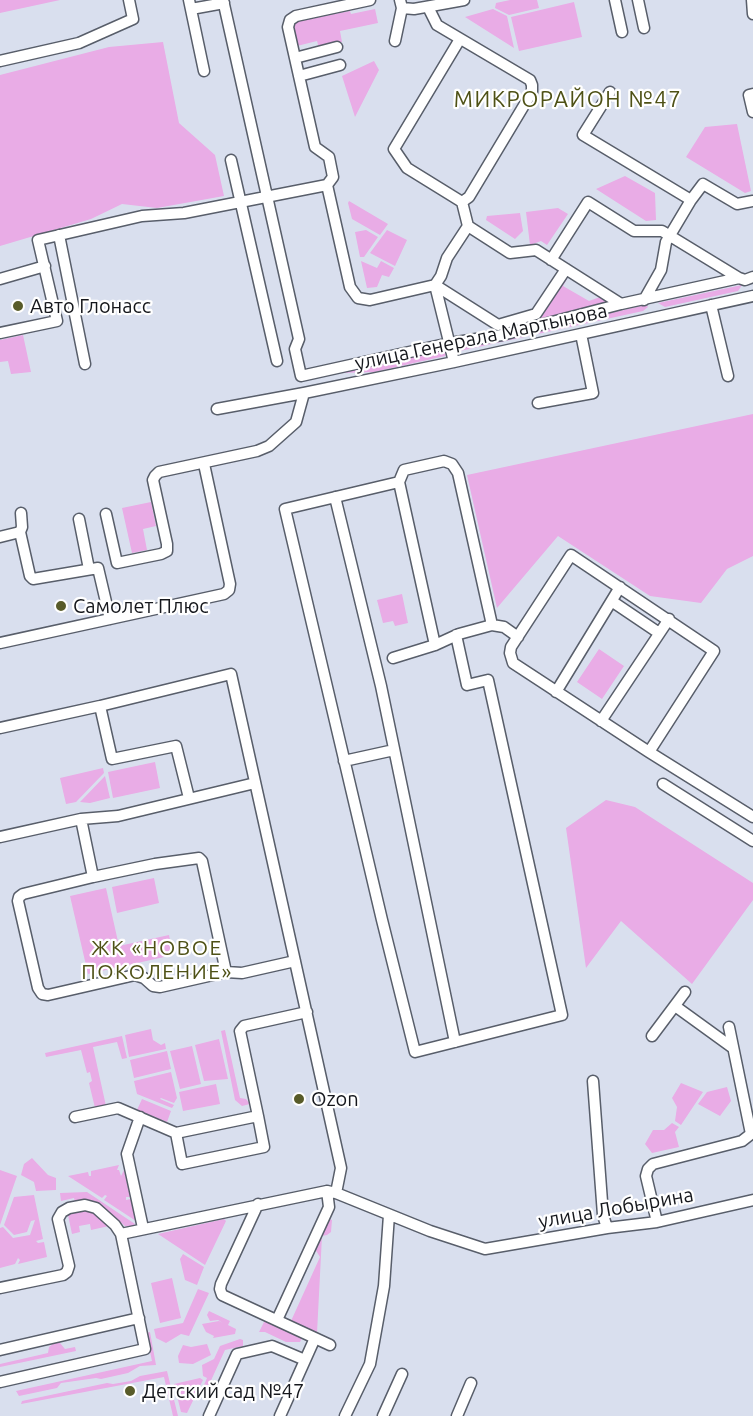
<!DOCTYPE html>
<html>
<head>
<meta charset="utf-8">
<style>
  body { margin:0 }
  canvas { display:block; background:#d9dfee }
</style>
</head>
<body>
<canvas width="753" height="1416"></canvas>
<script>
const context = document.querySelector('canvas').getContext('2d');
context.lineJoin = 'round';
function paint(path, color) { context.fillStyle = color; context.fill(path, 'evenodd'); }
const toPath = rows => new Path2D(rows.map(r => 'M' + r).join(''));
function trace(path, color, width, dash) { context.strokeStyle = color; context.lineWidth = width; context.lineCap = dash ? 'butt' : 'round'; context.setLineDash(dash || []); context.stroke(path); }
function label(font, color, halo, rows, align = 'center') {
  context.font = font + ' Ubuntu,sans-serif'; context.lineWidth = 4.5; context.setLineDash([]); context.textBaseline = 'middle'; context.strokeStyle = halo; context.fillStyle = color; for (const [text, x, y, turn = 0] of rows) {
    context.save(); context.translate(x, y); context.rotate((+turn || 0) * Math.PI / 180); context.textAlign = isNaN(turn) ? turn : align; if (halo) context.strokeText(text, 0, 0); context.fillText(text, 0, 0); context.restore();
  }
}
const green = toPath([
  [0,0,60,0,0,13],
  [510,0,537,0,539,8,509,15,495,8,496,3],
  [574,2,582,37,519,51,511,17],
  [375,9,378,23,340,31,342,42,319,48,317,41,297,46,293,29,295,24,299,21,350,11,351,14],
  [493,9,507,16,514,48,465,17],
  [163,42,179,123,215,155,224,196,157,208,122,204,91,219,0,246,0,75,109,47],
  [374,61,379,70,355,117,342,76],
  [737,124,751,191,745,193,686,157,705,127],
  [625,176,655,193,656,220,646,221,596,189],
  [349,201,388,224,380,235,352,219,348,203],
  [558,208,568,214,547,245,541,241,530,245,526,212],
  [520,213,523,231,515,239,486,220,487,216],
  [366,230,378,237,364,257,360,257,355,232],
  [387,230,407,240,395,266,370,253],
  [361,261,377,268,381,261,394,268,389,277,382,275,377,287,367,288],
  [565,278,567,279,563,286,589,301,600,297,610,302,539,319],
  [742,285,738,291,665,307,658,303],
  [646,305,648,307,643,311,460,351,457,348,458,346,532,331],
  [23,335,31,372,11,374,8,361,0,362,0,340],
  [447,349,445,356,374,372,339,373],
  [753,414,753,556,727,569,701,603,650,596,558,536,497,608,467,475],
  [151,502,156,526,143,529,147,550,132,553,122,508],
  [402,594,408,623,395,626,393,621,383,623,377,600],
  [599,649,624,666,602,699,577,682],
  [155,762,160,788,113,798,108,772],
  [103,768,104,773,76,802,66,804,60,778],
  [105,776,110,798,90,803,80,802],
  [606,800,635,807,753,883,753,900,692,984,621,921,586,968,566,828],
  [154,878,159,903,117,913,112,887],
  [106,888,119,946,169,935,173,955,88,974,70,896],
  [151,1029,153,1040,161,1045,165,1043,166,1049,129,1057,125,1035],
  [225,1030,240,1098,246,1099,250,1104,242,1106,235,1100,221,1031],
  [122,1036,127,1058,122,1059,117,1042,93,1047,106,1106,95,1108,89,1083,92,1081,90,1072,87,1073,81,1050,46,1057,45,1053],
  [219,1039,228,1079,204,1081,195,1045],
  [192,1046,201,1084,180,1089,170,1051],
  [167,1051,171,1069,134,1078,130,1060],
  [171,1072,177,1098,174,1103,161,1098,160,1099,174,1105,172,1108,137,1094,134,1081],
  [681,1083,703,1092,681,1125,675,1121,677,1107,672,1098],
  [216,1084,220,1104,183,1111,179,1092],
  [727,1087,731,1101,720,1116,698,1104,707,1092],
  [142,1099,171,1111,167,1122,137,1110],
  [672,1123,679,1127,675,1132,679,1147,652,1153,645,1144,653,1130,664,1130],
  [32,1158,48,1175,56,1178,56,1190,36,1191,34,1182,21,1175,24,1164],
  [119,1165,117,1170,119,1170,121,1176,124,1170,130,1197,126,1197,126,1200,131,1199,136,1221,104,1200,107,1196,105,1195,102,1198,68,1176,88,1172,89,1176,91,1176,91,1171],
  [0,1170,17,1176,0,1225],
  [87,1192,135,1224,132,1227,125,1226,102,1206,94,1201,84,1200,75,1202,74,1198,61,1201,60,1193],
  [34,1195,43,1239,36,1241,38,1243,44,1242,47,1257,18,1264,20,1260,18,1258,15,1264,0,1268,0,1228,3,1227,13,1238,30,1235,35,1220,31,1221,27,1232,14,1235,4,1225,14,1197],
  [85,1210,95,1213,109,1226,91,1230,90,1224,79,1226,80,1232,72,1234,68,1215],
  [224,1219,226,1221,205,1265,158,1234],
  [328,1219,332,1220,331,1232,327,1235,322,1236,317,1333,291,1321,320,1257,315,1249],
  [183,1254,204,1267,197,1285,185,1280,180,1259],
  [172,1278,181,1318,160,1323,151,1283],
  [198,1289,209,1293,189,1336,181,1334,166,1343,156,1338,154,1329,183,1323],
  [209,1311,230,1321,228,1325,236,1329,235,1334,213,1338,214,1336,206,1332,202,1324,219,1321,223,1323,218,1320,210,1321,207,1315],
  [265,1320,302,1338,300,1342,286,1342,265,1332,259,1332],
  [150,1332,156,1365,140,1366,128,1373,101,1379,96,1378,61,1383,57,1388,19,1396,16,1391,152,1361,146,1333],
  [240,1339,243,1340,243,1346,225,1350,208,1387,204,1385,207,1378,203,1376,202,1365,214,1359,220,1346],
  [54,1343,60,1343,65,1349,75,1347,76,1351,0,1367,0,1364,48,1353,49,1347],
  [207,1344,211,1355,193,1364,179,1363,178,1356,183,1345,191,1347],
  [167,1371,178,1416,173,1416,164,1377,21,1404,22,1401,107,1383,113,1384,131,1381,140,1376],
  [200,1378,203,1380,187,1413,181,1412,174,1384]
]);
const minor = toPath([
  [189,0,204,71],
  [223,0,299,339,295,349,301,376,450,343,502,335,621,304,739,278,745,280,753,277],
  [370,0,296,16,290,20,288,27,315,147,329,157,333,177,327,185,350,287,358,298,370,300,435,285,498,325,536,314,566,269],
  [400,0,402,8,414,9,464,0],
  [615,0,622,32],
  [638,0,644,28],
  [752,0,753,14],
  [428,7,437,25,530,80,532,85,532,92,469,197,462,202,468,226],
  [191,9,224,3],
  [460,39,394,149,407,168,462,202],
  [395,41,402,8],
  [295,58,337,47],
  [0,61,79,43,133,19,129,0],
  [299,76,340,65],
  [610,92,583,135,691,200,703,184,737,204,753,201],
  [753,94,749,95,753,112],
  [231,160,277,361],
  [59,235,85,364],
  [551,260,588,202,634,231,662,231,739,278],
  [0,279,45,266],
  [644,300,661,270,666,242,691,200],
  [711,305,728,376],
  [0,333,57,321,38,240,142,216,184,213,327,185],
  [454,362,435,285,441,276,447,258,468,226,510,253,536,250,621,304],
  [538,403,593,393,581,334],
  [217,409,304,393,454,362,753,296],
  [399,482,285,509,382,920,415,1052,562,1015,488,680,467,685,456,635],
  [335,497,381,686,455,1042],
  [106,514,117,563,161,554,167,551,167,544,153,480,155,476,159,472,257,451,269,446,296,422,304,393],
  [79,519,89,569],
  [20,532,22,527,21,513],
  [0,537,20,532,30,576,33,579,98,568,110,619],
  [613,602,659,633],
  [0,643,224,594,229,590,230,584,204,464],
  [435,645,399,482,404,470,444,461,452,464,458,473,492,625,504,627,518,637],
  [393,658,435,645,459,634,492,625],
  [556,692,620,587],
  [100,706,112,759,176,746,189,798],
  [601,721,669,619],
  [0,728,100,706,231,674,341,1168,336,1193],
  [649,752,714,651,571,555,511,647,510,653,513,663,649,752,753,817],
  [344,761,394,750],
  [663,784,753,841],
  [81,819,93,877,155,864,199,858,202,861,226,972],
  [0,837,81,819,118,816,255,783],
  [93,877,23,894,19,897,18,901,38,988,42,994,48,995,135,975,144,978,153,986,160,987,226,972,242,973,295,961],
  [675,1006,733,1048],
  [652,1036,685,992],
  [593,1081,603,1215,607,1228],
  [75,1117,118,1108,176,1133,258,1116,240,1031,244,1026,307,1012],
  [140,1117,127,1154,143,1228],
  [176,1133,182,1164,264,1147,258,1116],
  [258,1204,221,1284,220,1289,222,1295,330,1345],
  [657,1222,646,1176,648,1169,653,1164,742,1141,751,1134,729,1027],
  [121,1234,327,1191,336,1193,430,1231,485,1249,607,1228,657,1222,753,1200],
  [0,1288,63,1275,67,1272,69,1266,58,1219,62,1212,69,1208,85,1205,96,1208,115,1225,121,1234,145,1349,0,1382],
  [277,1320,329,1207,327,1191],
  [0,1350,139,1318],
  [209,1416,237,1354,272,1346,305,1360],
  [280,1416,315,1338],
  [345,1416,370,1364,384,1286,389,1215],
  [383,1416,402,1374],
  [457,1416,471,1383]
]);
const markers = [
  [18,306,6,"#585b29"],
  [61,606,6,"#585b29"],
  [299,1099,6,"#585b29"],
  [130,1391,6,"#585b29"]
];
const poiNames = [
  ["Авто Глонасс",30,306],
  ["Самолет Плюс",73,606],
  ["Ozon",311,1099],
  ["Детский сад №47",142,1391]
];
const streetNames = [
  ["улица Генерала Мартынова",481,337,-12],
  ["улица Лобырина",616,1208,-10]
];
const neighbourhoodNames = [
  ["ЖК «НОВОЕ",157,948],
  ["ПОКОЛЕНИЕ»",157,972]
];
const quarterNames = [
  ["МИКРОРАЙОН №47",568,100]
];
paint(green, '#e9ace6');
trace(minor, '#585e6a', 13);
trace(minor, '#fff', 10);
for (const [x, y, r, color] of markers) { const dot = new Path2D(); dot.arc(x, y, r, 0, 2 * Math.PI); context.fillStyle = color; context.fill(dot); trace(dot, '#fff', 2); }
label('20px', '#15171c', '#fff', poiNames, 'left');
label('20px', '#15171c', '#fff', streetNames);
context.letterSpacing = '1.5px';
label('21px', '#4e5116', '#fff', neighbourhoodNames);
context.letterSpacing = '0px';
context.letterSpacing = '1.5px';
label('22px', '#4e5116', '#fff', quarterNames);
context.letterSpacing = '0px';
</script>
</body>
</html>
